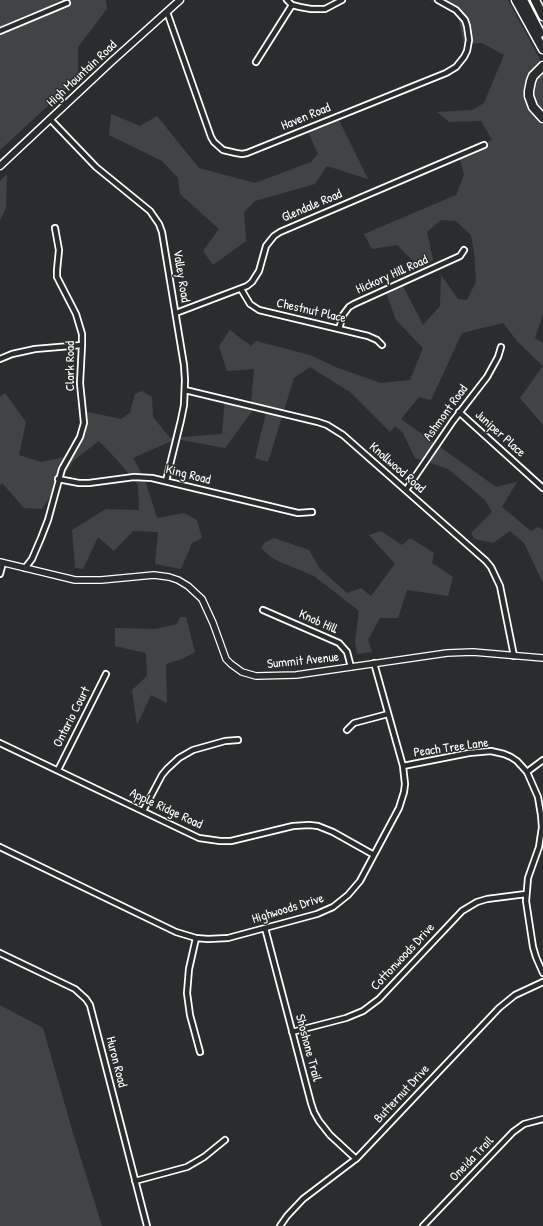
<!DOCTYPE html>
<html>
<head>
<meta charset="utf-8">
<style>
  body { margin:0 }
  canvas { display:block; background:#2a2d2e }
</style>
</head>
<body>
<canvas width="543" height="1226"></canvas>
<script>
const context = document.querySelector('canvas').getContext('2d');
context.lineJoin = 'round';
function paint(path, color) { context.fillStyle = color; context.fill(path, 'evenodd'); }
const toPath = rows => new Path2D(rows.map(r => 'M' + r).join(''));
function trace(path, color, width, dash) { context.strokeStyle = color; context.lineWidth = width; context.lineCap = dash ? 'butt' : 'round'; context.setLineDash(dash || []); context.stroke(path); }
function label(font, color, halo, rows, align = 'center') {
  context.font = font + ' "Patrick Hand",sans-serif'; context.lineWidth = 3; context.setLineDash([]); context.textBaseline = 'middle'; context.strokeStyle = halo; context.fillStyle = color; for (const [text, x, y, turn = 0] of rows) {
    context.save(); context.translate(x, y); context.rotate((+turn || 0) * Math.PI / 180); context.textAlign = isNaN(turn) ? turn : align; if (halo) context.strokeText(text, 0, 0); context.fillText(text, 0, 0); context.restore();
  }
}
const green = toPath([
  [0,0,106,0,107,9,78,47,78,78,0,150],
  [430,0,508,0,543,65,543,314,535,338,543,343,543,366,518,342,503,323,462,333,431,400,419,397,401,419,496,487,517,482,502,507,531,531,538,527,543,530,543,583,524,543,510,531,493,543,475,539,471,533,492,512,485,500,448,469,415,458,403,433,395,426,390,432,350,392,310,367,294,378,268,462,255,458,267,409,256,406,225,448,176,439,133,458,145,480,157,518,184,513,197,520,202,538,192,543,181,569,155,564,158,532,133,531,114,551,98,537,83,569,75,568,72,530,106,509,139,510,138,485,119,462,99,441,74,460,42,509,24,508,2,483,0,485,0,397,5,393,26,422,19,455,41,462,65,457,80,438,84,411,121,419,130,413,135,394,142,391,152,397,153,417,170,438,222,434,225,397,251,404,254,369,227,371,219,346,230,330,251,346,256,341,310,355,338,368,381,383,410,380,423,348,396,320,384,287,401,282,423,325,440,306,441,275,458,299,467,300,476,282,474,252,471,235,456,221,441,220,427,232,433,260,421,269,397,245,372,249,364,234,456,195,464,175,459,155,492,140,481,121,449,122,437,112,472,110,484,103,504,55,482,43,464,44,458,16],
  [111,114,140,126,157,116,199,168,255,183,311,162,318,154,306,128,337,116,368,179,327,166,315,184,255,201,244,212,246,241,213,265,203,251,219,229,180,194,178,178,162,161,109,135],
  [7,174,6,208,0,221,0,181],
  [543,366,543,425,520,398],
  [381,531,402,545,410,538,434,553,432,563,453,577,448,596,407,590,398,618,380,618,368,640,372,652,357,654,355,641,359,611,314,576,278,561,271,557,261,548,264,543,274,538,309,550,320,569,347,593,361,588,371,596,395,564,369,535],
  [180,617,186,617,195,652,182,659,166,664,167,703,151,695,137,725,132,690,147,676,146,653,115,646,115,628,155,629,177,624],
  [0,1005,43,1028,73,1133,102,1226,0,1226]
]);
const minor = toPath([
  [287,0,292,5,300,7,311,9,325,9,342,0],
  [167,12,211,137,214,142,223,150,236,153,242,154,247,153,446,73,456,67,464,57,467,51,469,40,467,26,465,20,456,10,438,0],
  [0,31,67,3],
  [256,62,292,5],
  [50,119,96,167,150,211,159,224,162,232,184,365,185,380,184,405,181,420,166,481],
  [241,289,250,304,259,310,368,336,377,340,382,345],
  [176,313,247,286,252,282,259,271,266,246,274,236,280,232,484,145],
  [339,329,343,315,349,307,354,304,460,256,464,250],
  [0,359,12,354,35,349,82,345],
  [185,390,318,422,327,425,343,435,486,561,491,567,500,586,514,656],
  [459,412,543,488],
  [58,479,79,483,89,483,134,477,152,478,298,513,312,512],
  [406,490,453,421,487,377,498,357,501,347],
  [25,568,32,559,41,538,48,520,62,469,80,437,84,423,80,383,82,345,82,334,76,314,57,277,57,270,59,250,55,228],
  [0,574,3,563],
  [263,610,339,643,347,652,351,667],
  [347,730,354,723,388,714],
  [0,743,199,838,220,841,231,841,293,826,309,825,318,826,333,832,374,855],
  [403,766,469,753,491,751,504,754,511,757,517,761,527,772,538,797,541,815,542,827,539,847,528,878,526,901,533,947,536,957,543,973],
  [58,770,106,674],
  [527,772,543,760],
  [143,811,162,775,167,769,179,758,193,750,225,741,238,740],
  [0,847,176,932,196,938,208,939,228,938,317,914,333,907,348,895,360,881,399,808,404,792,405,784,403,766,374,663],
  [265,928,311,1103,314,1112,319,1121,330,1135,356,1159],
  [196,938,189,969,187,993,190,1015,200,1052],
  [0,953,75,989,86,999,90,1005,147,1226],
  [292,1032,346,1018,363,1011,379,999,462,911,477,902,487,899,526,894],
  [135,1181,187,1167,204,1157,225,1140],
  [280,1226,287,1216,303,1199,357,1158,499,1008,515,995,543,982],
  [423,1226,513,1132,524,1124,543,1119]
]);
const tertiary = toPath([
  [0,562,75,580,101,580,154,575,169,577,178,580,188,586,202,599,213,623,226,659,231,664,242,672,256,676,296,675,447,653,473,652,543,658]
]);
const secondary = toPath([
  [0,166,111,62,180,0]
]);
const trunk = toPath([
  [516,0,543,49],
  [523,0,540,33],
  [535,0,543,16],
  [543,66,533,76,531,81,529,91,529,96,533,107,543,118]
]);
const streetNames = [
  ["High Mountain Road",82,74,-43],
  ["Haven Road",306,117,-22],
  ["Glendale Road",312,206,-23],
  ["Hickory Hill Road",392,275,-24],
  ["Valley Road",181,276,81],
  ["Chestnut Place",311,311,13],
  ["Clark Road",71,366,-90],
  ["Ashmont Road",446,413,-54],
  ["Juniper Place",500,434,42],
  ["Knollwood Road",397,468,41],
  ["King Road",188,475,14],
  ["Knob Hill",318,622,24],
  ["Summit Avenue",303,661,-6],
  ["Ontario Court",72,717,-63],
  ["Peach Tree Lane",451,748,-8],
  ["Apple Ridge Road",166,809,25],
  ["Highwoods Drive",288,909,-17],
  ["Cottonwoods Drive",403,957,-47],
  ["Shoshone Trail",308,1048,75],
  ["Huron Road",116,1062,76],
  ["Butternut Drive",402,1094,-47],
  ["Oneida Trail",472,1159,-46]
];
paint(green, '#414445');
trace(minor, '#fff', 8);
trace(tertiary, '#fff', 8);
trace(secondary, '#fff', 9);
trace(trunk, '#fff', 11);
trace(minor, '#2a2d2e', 4.5);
trace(tertiary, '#2a2d2e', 5.5);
trace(secondary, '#2a2d2e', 6);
trace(trunk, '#2a2d2e', 8);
label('13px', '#fff', '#2a2d2e', streetNames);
</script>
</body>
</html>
